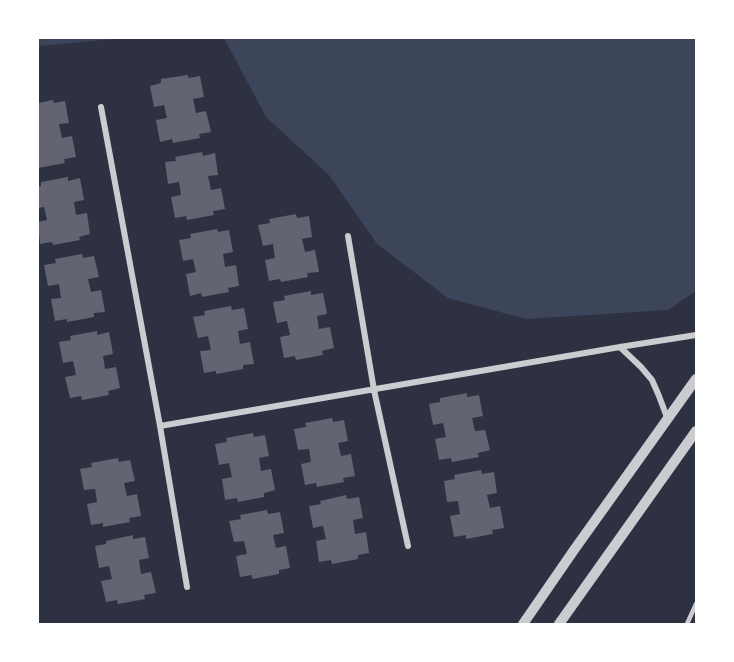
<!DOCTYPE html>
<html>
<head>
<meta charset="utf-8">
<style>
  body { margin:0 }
  #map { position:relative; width:734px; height:662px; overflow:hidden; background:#2d3142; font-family:Bitter,serif }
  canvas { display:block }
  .frame { position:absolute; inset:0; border:39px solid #fff; pointer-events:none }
</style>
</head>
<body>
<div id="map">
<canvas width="734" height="662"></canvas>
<div class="frame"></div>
</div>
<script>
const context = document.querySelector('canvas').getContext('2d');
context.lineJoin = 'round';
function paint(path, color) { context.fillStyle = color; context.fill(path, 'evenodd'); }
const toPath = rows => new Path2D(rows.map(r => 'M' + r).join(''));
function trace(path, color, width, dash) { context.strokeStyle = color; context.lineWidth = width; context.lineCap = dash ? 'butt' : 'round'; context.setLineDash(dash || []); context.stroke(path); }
const green = toPath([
  [38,38,124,38,40,46,38,49],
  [224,38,696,38,696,291,668,310,526,319,448,298,377,244,329,175,266,117]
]);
const building = toPath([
  [188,75,188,78,200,76,204,97,193,99,196,113,206,111,211,132,199,134,200,138,173,143,172,139,160,142,156,120,167,118,164,105,154,107,150,86,161,83,161,79],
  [53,100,54,103,65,101,69,123,59,124,62,138,72,136,76,157,64,159,65,163,38,168,38,103],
  [202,152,203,156,215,153,218,175,208,176,211,190,221,188,225,209,213,211,214,215,187,220,186,216,175,218,171,197,181,195,179,182,168,184,165,162,176,161,175,157],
  [68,177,68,181,80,178,84,200,74,202,76,215,87,213,90,234,79,237,80,240,53,245,52,242,40,244,38,222,47,220,44,207,38,208,38,186,41,186,41,182],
  [296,214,297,218,309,216,312,237,302,239,305,252,315,250,319,272,307,273,308,277,281,282,280,279,269,281,265,260,275,258,273,244,263,246,258,225,270,223,269,219],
  [217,229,218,232,229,230,233,252,223,254,225,267,236,265,239,286,228,288,229,292,202,297,201,293,190,296,186,274,196,272,193,259,183,261,179,240,191,238,190,234],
  [82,254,83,258,94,256,99,277,88,279,91,292,101,290,105,312,94,313,94,317,67,322,67,319,55,321,51,299,61,298,59,284,48,286,44,265,56,263,55,259],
  [311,291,311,295,323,293,327,314,317,316,319,329,330,327,334,348,322,351,323,355,296,360,295,356,284,358,280,337,290,335,287,321,277,323,273,302,285,300,284,296],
  [231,306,232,310,244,308,248,329,238,331,240,344,250,342,254,364,243,365,243,369,216,374,216,371,204,373,200,351,211,350,208,336,198,338,193,317,205,315,204,311],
  [97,331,97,335,109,332,113,354,103,356,105,369,116,367,120,388,108,391,109,395,82,400,81,396,70,398,65,377,76,375,73,361,63,363,59,342,71,340,70,336],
  [467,393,467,397,479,395,483,416,472,418,475,431,485,430,490,450,478,453,479,457,452,462,451,458,439,460,435,439,446,437,443,423,433,425,429,404,440,402,440,398],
  [332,418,333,422,344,420,348,441,338,443,341,456,351,454,355,476,343,478,344,482,317,487,316,483,305,485,301,464,311,462,309,449,298,450,294,429,306,427,305,423],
  [253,433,254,437,265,435,269,456,259,458,261,471,271,469,275,490,264,493,264,497,238,502,237,498,225,500,222,479,232,477,229,463,219,465,215,444,227,442,226,438],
  [118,458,119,462,130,460,135,481,124,483,127,496,137,494,141,516,129,518,130,522,103,527,103,523,91,525,87,504,97,502,95,489,84,490,80,469,92,467,91,463],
  [481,470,482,474,494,472,497,493,487,495,490,508,500,506,504,528,492,530,493,534,466,539,466,535,454,537,450,516,460,514,458,501,447,502,444,481,455,479,454,475],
  [346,495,347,499,359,497,363,518,353,520,355,534,366,532,369,553,358,555,358,559,332,564,331,560,319,562,316,541,326,539,323,526,313,528,309,506,321,504,320,501],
  [267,510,268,514,280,512,284,533,273,535,276,548,286,546,290,568,279,570,279,574,252,579,252,575,240,577,236,556,247,554,244,541,234,542,229,521,241,519,240,515],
  [133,535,133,539,145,537,149,558,139,560,141,574,151,572,156,593,144,595,145,599,118,604,117,600,106,602,101,581,112,579,109,566,99,568,95,546,106,544,106,541]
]);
const service = toPath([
  [687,624,696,604]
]);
const minor = toPath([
  [101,107,160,426,187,587],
  [348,236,374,390,408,546],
  [620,347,641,367,652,380,659,396,668,420],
  [160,426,620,347,696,335]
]);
const tertiary = toPath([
  [523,624,574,550,696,379],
  [559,624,696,431]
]);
paint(green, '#3c4559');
paint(building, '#626471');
trace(service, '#caccd0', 4.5);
trace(minor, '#caccd0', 6);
trace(tertiary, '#caccd0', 10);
</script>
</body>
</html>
